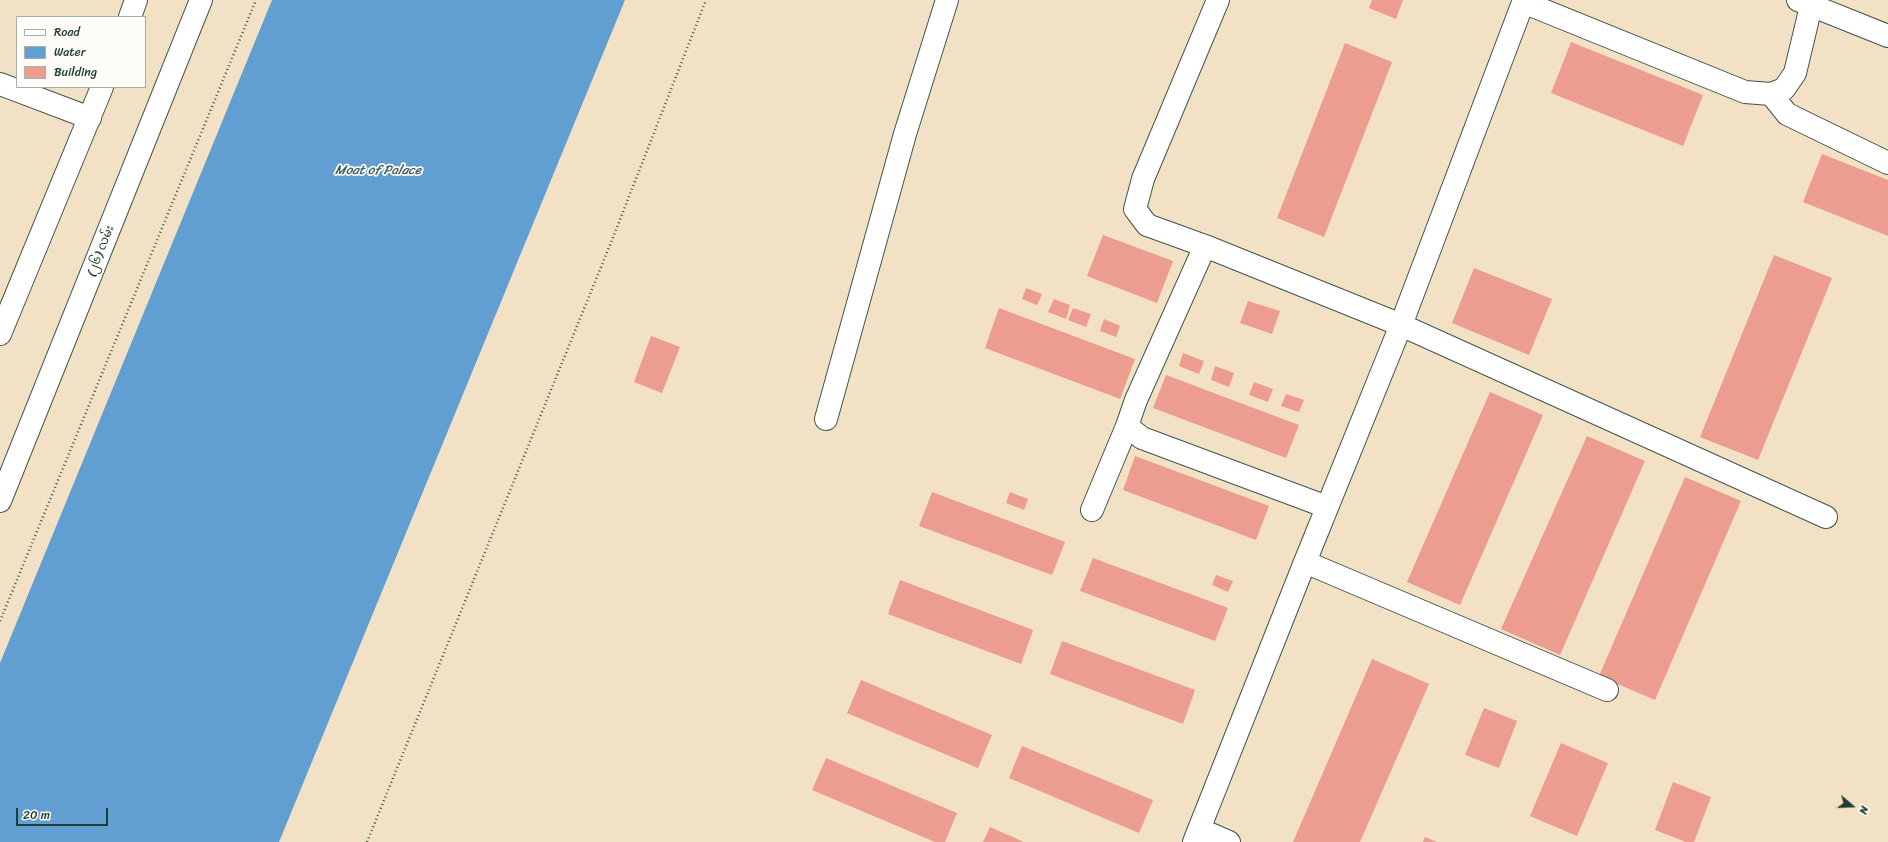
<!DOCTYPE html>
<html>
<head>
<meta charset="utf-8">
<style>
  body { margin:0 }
  #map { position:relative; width:1888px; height:842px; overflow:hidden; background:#f3e1c5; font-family:Sriracha,sans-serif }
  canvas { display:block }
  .legend { position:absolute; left:16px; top:16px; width:130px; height:72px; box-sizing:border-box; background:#fdfcf7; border:1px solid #a4b0a9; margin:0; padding:5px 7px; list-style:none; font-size:12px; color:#1f3d34 }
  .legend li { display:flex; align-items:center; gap:8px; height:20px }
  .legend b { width:20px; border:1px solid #a4b0a9 }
  .north { position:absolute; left:1832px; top:786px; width:40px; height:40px; -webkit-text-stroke:3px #fdfcf7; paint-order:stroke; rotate:109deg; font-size:11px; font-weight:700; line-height:16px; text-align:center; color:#1f3d34 }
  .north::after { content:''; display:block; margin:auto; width:14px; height:18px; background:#1f3d34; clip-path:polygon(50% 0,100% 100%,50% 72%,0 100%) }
  .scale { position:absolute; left:16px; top:808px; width:92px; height:18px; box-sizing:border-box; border:2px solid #1f3d34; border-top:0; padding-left:5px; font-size:12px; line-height:14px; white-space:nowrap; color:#1f3d34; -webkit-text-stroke:3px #fdfcf7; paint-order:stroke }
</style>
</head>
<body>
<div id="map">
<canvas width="1888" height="842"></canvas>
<ul class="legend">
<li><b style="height:5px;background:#fff"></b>Road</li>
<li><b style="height:11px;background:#619ed2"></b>Water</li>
<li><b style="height:11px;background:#ed9c90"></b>Building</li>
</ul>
<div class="north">N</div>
<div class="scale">20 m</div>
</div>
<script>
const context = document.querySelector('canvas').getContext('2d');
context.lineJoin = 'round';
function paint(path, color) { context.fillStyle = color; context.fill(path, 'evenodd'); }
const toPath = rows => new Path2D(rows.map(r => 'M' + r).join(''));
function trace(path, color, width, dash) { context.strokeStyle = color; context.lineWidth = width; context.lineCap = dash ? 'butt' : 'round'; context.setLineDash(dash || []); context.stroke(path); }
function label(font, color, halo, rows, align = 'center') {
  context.font = font + ' Sriracha,"Noto Sans Myanmar",sans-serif'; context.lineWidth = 3.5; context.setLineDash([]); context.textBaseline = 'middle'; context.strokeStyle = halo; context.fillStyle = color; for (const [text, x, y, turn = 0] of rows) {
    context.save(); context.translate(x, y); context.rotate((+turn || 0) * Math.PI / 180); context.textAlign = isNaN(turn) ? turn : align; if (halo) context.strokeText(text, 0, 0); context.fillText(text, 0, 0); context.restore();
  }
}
const water = toPath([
  [272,0,625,0,279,842,0,842,0,663]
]);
const building = toPath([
  [1372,0,1403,0,1396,19,1369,8],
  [1571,42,1703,95,1683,146,1551,93],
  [1345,43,1392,62,1324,237,1277,218],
  [1822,154,1888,180,1888,236,1803,202],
  [1103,235,1173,261,1157,303,1087,276],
  [1774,255,1832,278,1758,460,1700,437],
  [1474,268,1552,299,1529,355,1452,323],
  [1026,288,1042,294,1037,305,1022,299],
  [1054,299,1070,305,1066,319,1048,312],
  [1248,301,1280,311,1272,334,1240,323],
  [999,308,1135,359,1120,399,985,348],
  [1073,308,1091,314,1086,327,1068,320],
  [1104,319,1120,326,1116,337,1100,331],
  [651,336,680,347,662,393,634,382],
  [1183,353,1204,361,1199,374,1179,366],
  [1215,366,1234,373,1229,387,1211,380],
  [1166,375,1299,425,1286,458,1153,408],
  [1254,382,1273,389,1268,402,1249,395],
  [1490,392,1543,415,1460,605,1407,582],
  [1286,394,1304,400,1299,412,1281,406],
  [1587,436,1645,461,1560,655,1501,629],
  [1135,456,1269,506,1256,540,1123,490],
  [1685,477,1741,501,1655,700,1599,676],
  [932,492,1065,542,1052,575,919,526],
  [1010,492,1028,499,1024,510,1006,503],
  [1093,558,1228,608,1215,641,1080,591],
  [1216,575,1233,581,1228,592,1212,585],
  [900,580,1033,630,1021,664,888,614],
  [1062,641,1195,690,1183,724,1050,674],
  [1372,659,1429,684,1360,842,1293,842],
  [861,680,992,735,978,768,847,713],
  [1484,708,1517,721,1499,768,1465,755],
  [1561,743,1608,763,1577,836,1530,816],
  [1022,746,1153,800,1139,833,1009,778],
  [826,758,957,813,945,842,935,842,812,790],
  [1673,782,1711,797,1694,842,1686,842,1655,830],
  [990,827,1024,842,983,842],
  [1425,837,1437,842,1423,842]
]);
const path = toPath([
  [0,621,256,0],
  [367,842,612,240,706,0]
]);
const minor = toPath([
  [1218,0,1143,179,1135,209,1147,225,1205,246,1401,325,1826,517],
  [1798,0,1888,36],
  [1523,2,1745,92,1771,94,1784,89,1795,73,1811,6],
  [0,84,90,118],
  [1771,94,1787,114,1888,163],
  [1205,246,1136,400,1127,426,1142,438,1327,507],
  [826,419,905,134,947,0],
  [1092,510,1127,426],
  [1305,562,1607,690],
  [1199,829,1229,842],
  [1194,842,1305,562,1401,325,1524,0]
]);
const major = toPath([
  [130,17,136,0],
  [0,334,102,87],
  [0,501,201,0]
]);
const streetNames = [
  ["(၂၆) လမ်း",101,251,-68]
];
const waterNames = [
  ["Moat of Palace",378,171]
];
paint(water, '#619ed2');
paint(building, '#ed9c90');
trace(minor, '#3f564a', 24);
trace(major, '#3f564a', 24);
trace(path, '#3f564a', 2.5, [1, 3]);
trace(minor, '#fff', 22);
trace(major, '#fff', 22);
label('12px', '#1f3d34', '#fdfcf7', streetNames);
label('italic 13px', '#365f6b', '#fdfcf7', waterNames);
</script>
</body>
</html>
